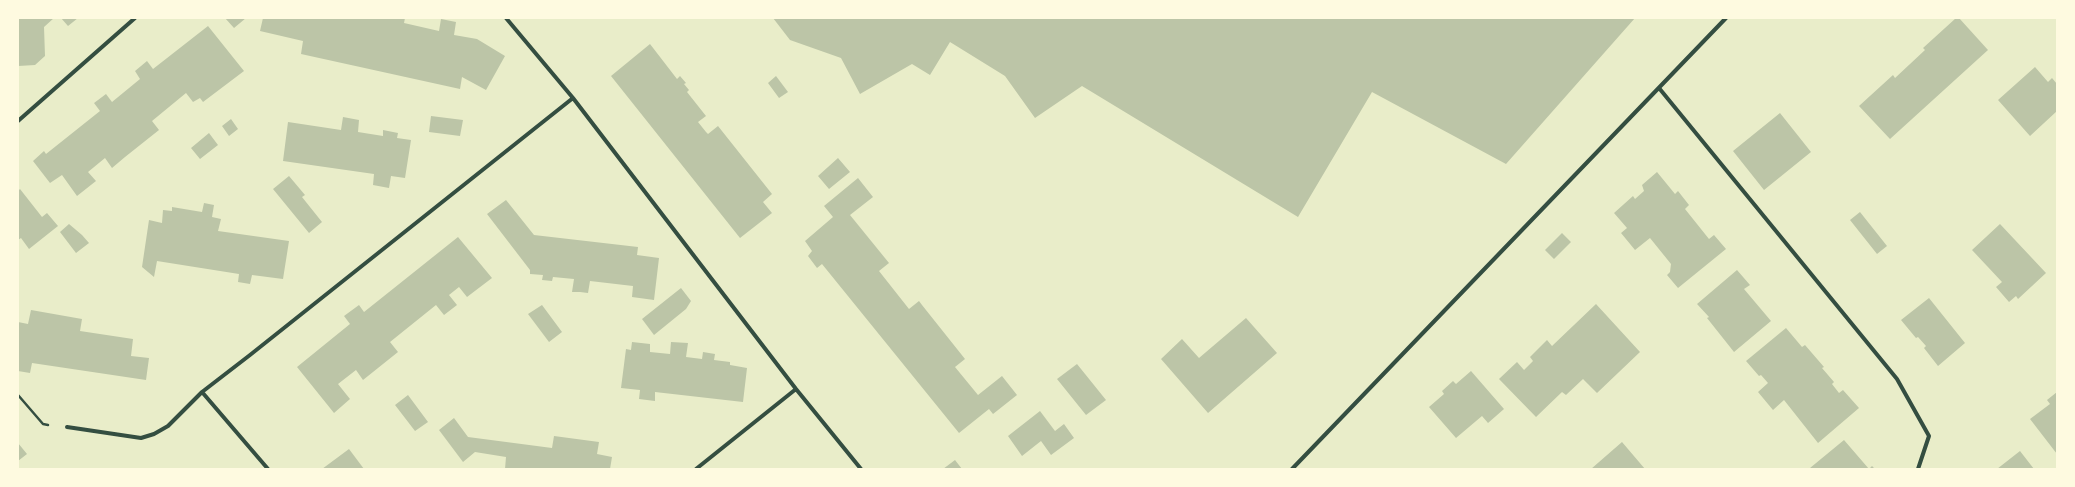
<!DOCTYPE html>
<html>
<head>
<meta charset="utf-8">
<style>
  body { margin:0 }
  #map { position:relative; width:2075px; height:487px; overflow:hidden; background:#e9edc9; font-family:"Source Sans 3",sans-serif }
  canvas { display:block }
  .frame { position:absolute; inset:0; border:19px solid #fefae0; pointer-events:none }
</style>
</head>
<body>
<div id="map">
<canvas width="2075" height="487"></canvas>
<div class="frame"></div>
</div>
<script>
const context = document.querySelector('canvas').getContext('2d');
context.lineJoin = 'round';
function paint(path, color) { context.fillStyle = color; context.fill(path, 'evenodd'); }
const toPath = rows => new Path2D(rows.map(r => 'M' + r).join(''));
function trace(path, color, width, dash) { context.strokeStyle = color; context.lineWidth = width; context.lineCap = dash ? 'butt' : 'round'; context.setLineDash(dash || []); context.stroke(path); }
const building = toPath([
  [18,18,54,18,44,27,45,56,35,65,18,66],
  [61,18,78,18,68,26],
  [225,18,246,18,234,28],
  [263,18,405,18,404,23,439,31,441,19,456,22,454,35,477,39,505,56,486,90,462,77,460,89,301,54,303,41,260,31],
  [773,18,1635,18,1506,164,1372,92,1298,217,1082,86,1035,118,1005,76,950,42,930,75,912,64,860,94,841,58,790,40],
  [1956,18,1959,18,1988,50,1890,139,1859,106,1893,75,1895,78,1925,50,1923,48],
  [208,26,244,71,203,102,200,98,193,102,186,93,152,121,159,130,125,157,112,168,105,158,88,172,96,181,77,196,62,175,50,183,33,161,44,151,46,154,100,111,94,103,106,94,112,102,140,79,135,71,147,61,153,69],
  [650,44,677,79,680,76,686,83,684,84,689,90,687,92,706,116,698,122,706,132,708,134,718,126,772,194,763,202,772,213,740,238,611,76],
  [2035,67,2048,82,2052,78,2057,84,2057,111,2030,136,1998,100],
  [776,76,788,92,779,98,768,83],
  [1780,113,1811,152,1764,190,1733,151],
  [431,116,463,120,460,136,429,132],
  [343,117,359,120,358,132,383,136,383,130,398,133,397,138,411,140,405,178,391,176,389,188,373,185,374,174,283,161,288,122,341,130],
  [231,119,238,129,229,136,222,126],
  [209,133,218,145,200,159,191,148],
  [838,158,850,172,829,189,818,176],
  [1657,172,1675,194,1678,191,1689,205,1685,209,1709,239,1714,235,1726,249,1678,288,1667,275,1670,272,1671,264,1650,238,1635,250,1621,233,1627,228,1614,213,1633,196,1635,199,1644,191,1642,185],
  [289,176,305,195,302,197,322,222,309,233,273,189],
  [858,178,873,197,850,215,889,263,879,271,909,309,919,301,922,305,965,359,955,367,978,395,1002,376,1017,395,993,414,989,409,959,433,822,264,817,268,808,256,812,251,805,241,833,217,824,206],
  [20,189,42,217,47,213,58,226,29,249,21,238,18,240,18,191],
  [506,200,534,235,638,247,637,255,659,258,654,300,632,297,633,286,590,281,588,293,580,292,572,292,574,279,553,277,552,281,542,280,543,275,530,274,530,270,487,214],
  [204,203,214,205,212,217,221,219,218,231,289,241,283,279,252,275,250,284,238,282,239,274,157,261,154,277,142,267,149,220,162,223,163,210,172,211,172,207,202,212],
  [1860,212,1887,246,1877,254,1850,220],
  [69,224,82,235,89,243,76,253,60,232],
  [2000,224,2046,273,2018,299,2016,296,2009,302,1996,287,2002,282,1972,250],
  [1562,233,1571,242,1554,259,1545,250],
  [458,237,492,278,467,297,459,287,449,295,457,305,444,315,436,305,390,342,398,352,363,380,356,370,338,384,350,399,334,413,297,367,350,324,344,316,359,305,364,312],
  [1737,270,1750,285,1744,289,1771,321,1734,352,1707,318,1709,317,1697,304],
  [681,288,691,301,686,309,654,335,642,319],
  [1929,298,1965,343,1938,366,1924,348,1926,346,1918,337,1916,338,1901,320],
  [1596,304,1640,352,1597,393,1583,379,1566,395,1562,392,1536,417,1499,379,1517,362,1524,370,1533,361,1530,357,1547,340,1552,346],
  [542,305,562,332,549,342,528,314],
  [31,310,82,319,80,331,133,339,131,356,149,358,146,380,32,363,30,373,18,371,19,362,18,361,18,322,28,324],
  [1246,318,1277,353,1208,413,1161,359,1182,339,1199,358],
  [1786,328,1802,347,1805,345,1824,367,1822,368,1834,382,1832,384,1839,393,1843,390,1859,408,1818,443,1784,400,1773,410,1758,392,1768,383,1761,375,1759,376,1746,361],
  [632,342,650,344,650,352,670,354,671,342,688,343,686,357,702,359,703,352,715,354,714,360,730,362,730,365,747,368,743,402,655,392,655,401,639,399,640,390,621,388,626,349,631,350],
  [1077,364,1106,400,1086,415,1057,379],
  [1471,371,1504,409,1488,423,1482,416,1456,438,1429,407,1444,394,1442,391,1453,381,1456,384],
  [2057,392,2057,454,2030,419,2050,404,2047,400],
  [408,395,428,422,415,431,395,405],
  [1040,411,1055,431,1064,424,1074,438,1051,455,1041,441,1022,456,1008,436],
  [454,418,468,437,552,448,554,436,599,442,597,454,612,457,610,469,505,469,506,457,475,452,463,462,439,430],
  [1844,440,1869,469,1872,466,1875,469,1811,469,1810,468],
  [1622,442,1645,469,1591,469],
  [18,443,27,454,18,461],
  [349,449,364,469,322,469],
  [2020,451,2034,469,1997,469],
  [955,460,962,469,943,469]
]);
const path = toPath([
  [18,395,43,424,48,425]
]);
const minor = toPath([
  [506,18,573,98,796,389,861,469],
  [1659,88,1897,379,1929,436,1918,469],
  [18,121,135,18],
  [67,427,141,438,154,434,168,426,202,392],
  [268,469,202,392,250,355,573,98],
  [696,469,796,389],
  [1292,469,1726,18]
]);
paint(building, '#bcc5a7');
trace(path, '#344e41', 2.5);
trace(minor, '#344e41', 4);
</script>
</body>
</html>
